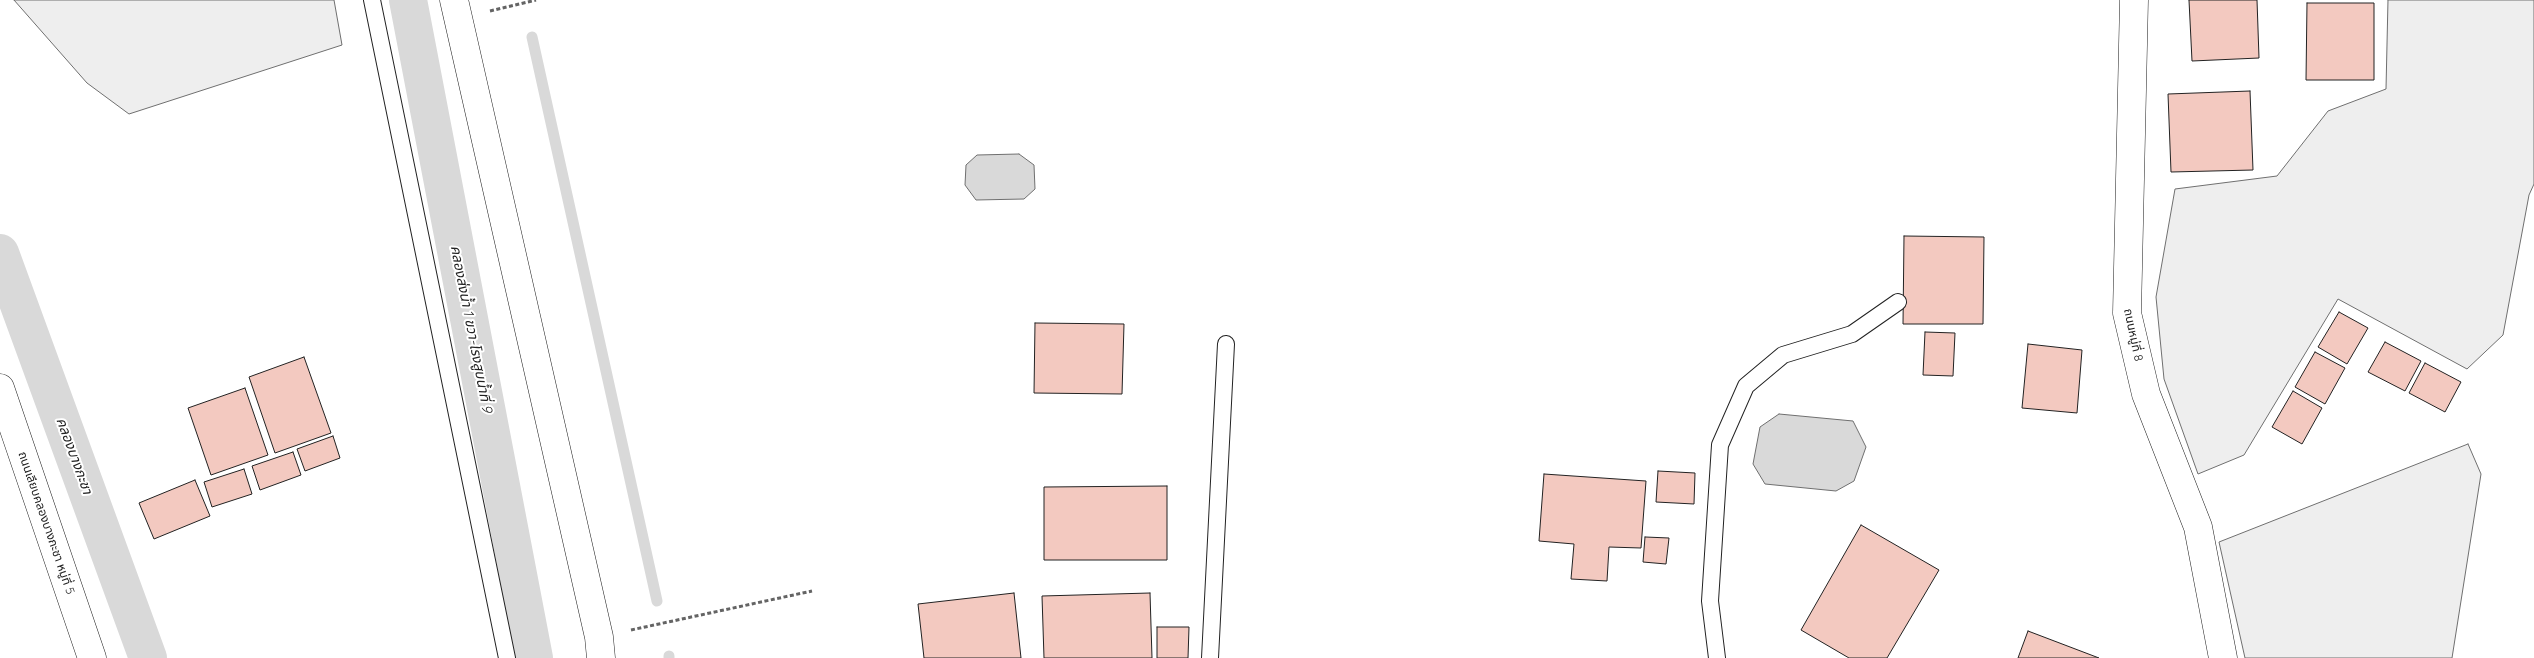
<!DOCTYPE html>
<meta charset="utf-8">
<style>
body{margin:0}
canvas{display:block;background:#fff}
</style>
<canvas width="2534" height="658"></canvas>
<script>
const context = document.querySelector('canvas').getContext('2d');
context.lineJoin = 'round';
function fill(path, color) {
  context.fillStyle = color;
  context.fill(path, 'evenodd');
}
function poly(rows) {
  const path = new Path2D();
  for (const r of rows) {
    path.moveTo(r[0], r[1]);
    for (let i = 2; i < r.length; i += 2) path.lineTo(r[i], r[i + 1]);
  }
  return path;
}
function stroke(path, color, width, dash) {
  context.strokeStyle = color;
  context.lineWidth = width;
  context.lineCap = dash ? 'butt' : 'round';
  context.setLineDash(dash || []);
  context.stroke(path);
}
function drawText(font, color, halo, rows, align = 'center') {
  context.font = font + ' Quicksand,"Noto Sans Thai",sans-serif';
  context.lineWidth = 4;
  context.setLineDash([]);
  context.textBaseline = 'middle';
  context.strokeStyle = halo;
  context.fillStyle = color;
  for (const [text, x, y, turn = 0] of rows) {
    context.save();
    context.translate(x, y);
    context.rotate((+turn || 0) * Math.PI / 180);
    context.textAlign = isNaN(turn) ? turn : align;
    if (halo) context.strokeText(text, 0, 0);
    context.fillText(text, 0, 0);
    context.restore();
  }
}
const green = poly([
 [14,0,334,0,342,45,129,114,87,83,14,0],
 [2388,0,2534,0,2534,184,2529,195,2503,335,2467,369,2338,299,2244,455,2198,474,2164,379,2156,297,2175,189,2277,176,2328,111,2386,89,2388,0],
 [2468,444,2481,474,2452,658,2245,658,2219,542,2468,444]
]);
fill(green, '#eee');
stroke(green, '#6f6f6f', 1);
const water = poly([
 [1019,154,1034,165,1035,189,1024,199,976,200,965,185,966,165,977,155,1019,154],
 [1779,414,1853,421,1866,447,1854,481,1836,491,1765,484,1753,464,1760,427,1779,414]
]);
fill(water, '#d9d9d9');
stroke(water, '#6f6f6f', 1);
stroke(poly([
 [532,37,657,601],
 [669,656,669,658]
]), '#d9d9d9', 11);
stroke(poly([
 [408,0,534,658],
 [0,253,148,658]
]), '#d9d9d9', 38);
const building = poly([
 [2189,0,2257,0,2259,58,2192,61,2189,0],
 [2307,3,2374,3,2374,80,2306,80,2307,3],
 [2250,91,2253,170,2171,172,2168,94,2250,91],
 [1904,236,1984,237,1983,324,1903,324,1904,236],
 [2339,312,2368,328,2347,364,2318,347,2339,312],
 [1035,323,1124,324,1122,394,1034,393,1035,323],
 [1925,332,1955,333,1953,376,1923,375,1925,332],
 [2385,342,2421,361,2405,391,2368,372,2385,342],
 [2028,344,2082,350,2077,413,2022,408,2028,344],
 [2315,352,2345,368,2325,404,2295,387,2315,352],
 [304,357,331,433,275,453,249,377,304,357],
 [2425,363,2461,382,2445,412,2409,393,2425,363],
 [245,388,268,455,211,475,188,408,245,388],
 [2293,391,2322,408,2302,444,2272,427,2293,391],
 [333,436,340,458,305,471,297,449,333,436],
 [293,452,301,475,260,490,252,466,293,452],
 [244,469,252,494,212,507,204,482,244,469],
 [1658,471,1695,473,1694,504,1656,502,1658,471],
 [1544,474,1646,481,1641,548,1609,547,1607,581,1571,579,1574,544,1539,541,1544,474],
 [195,480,210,516,154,539,139,503,195,480],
 [1167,486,1167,560,1044,560,1044,487,1167,486],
 [1861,525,1939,570,1887,658,1849,658,1801,630,1861,525],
 [1645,537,1669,538,1666,564,1643,562,1645,537],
 [1014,593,1021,658,924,658,918,604,1014,593],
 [1150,593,1152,658,1044,658,1042,596,1150,593],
 [1157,627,1189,627,1188,658,1157,658,1157,627],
 [2028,631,2099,658,2018,658,2028,631]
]);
fill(building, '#f3c9c0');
stroke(building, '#222', 1);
const service = poly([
 [372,0,507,658],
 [1210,658,1226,344],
 [1717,658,1710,601,1720,445,1746,386,1783,355,1852,334,1898,302]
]);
const minor = poly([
 [454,0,599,637,601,658],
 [2134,0,2127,313,2146,394,2198,527,2223,658],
 [0,388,92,658]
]);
stroke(service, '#222', 18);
stroke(minor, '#222', 29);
stroke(poly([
 [490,11,536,0],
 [631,630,812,591]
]), '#646464', 3, [4, 2.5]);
stroke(service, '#fff', 16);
stroke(minor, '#fff', 28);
drawText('12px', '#222', '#fff', [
 ["ถนนหมู่ที่ 8",2133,335,78],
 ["ถนนเลียบคลองบางกะชา หมู่ที่ 5",46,523,71]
]);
drawText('italic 14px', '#222', '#fff', [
 ["คลองส่งน้ำ 1 ขวา-โรงสูบน้ำที่ 9",471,329,79],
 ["คลองบางกะชา",74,456,70]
]);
</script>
